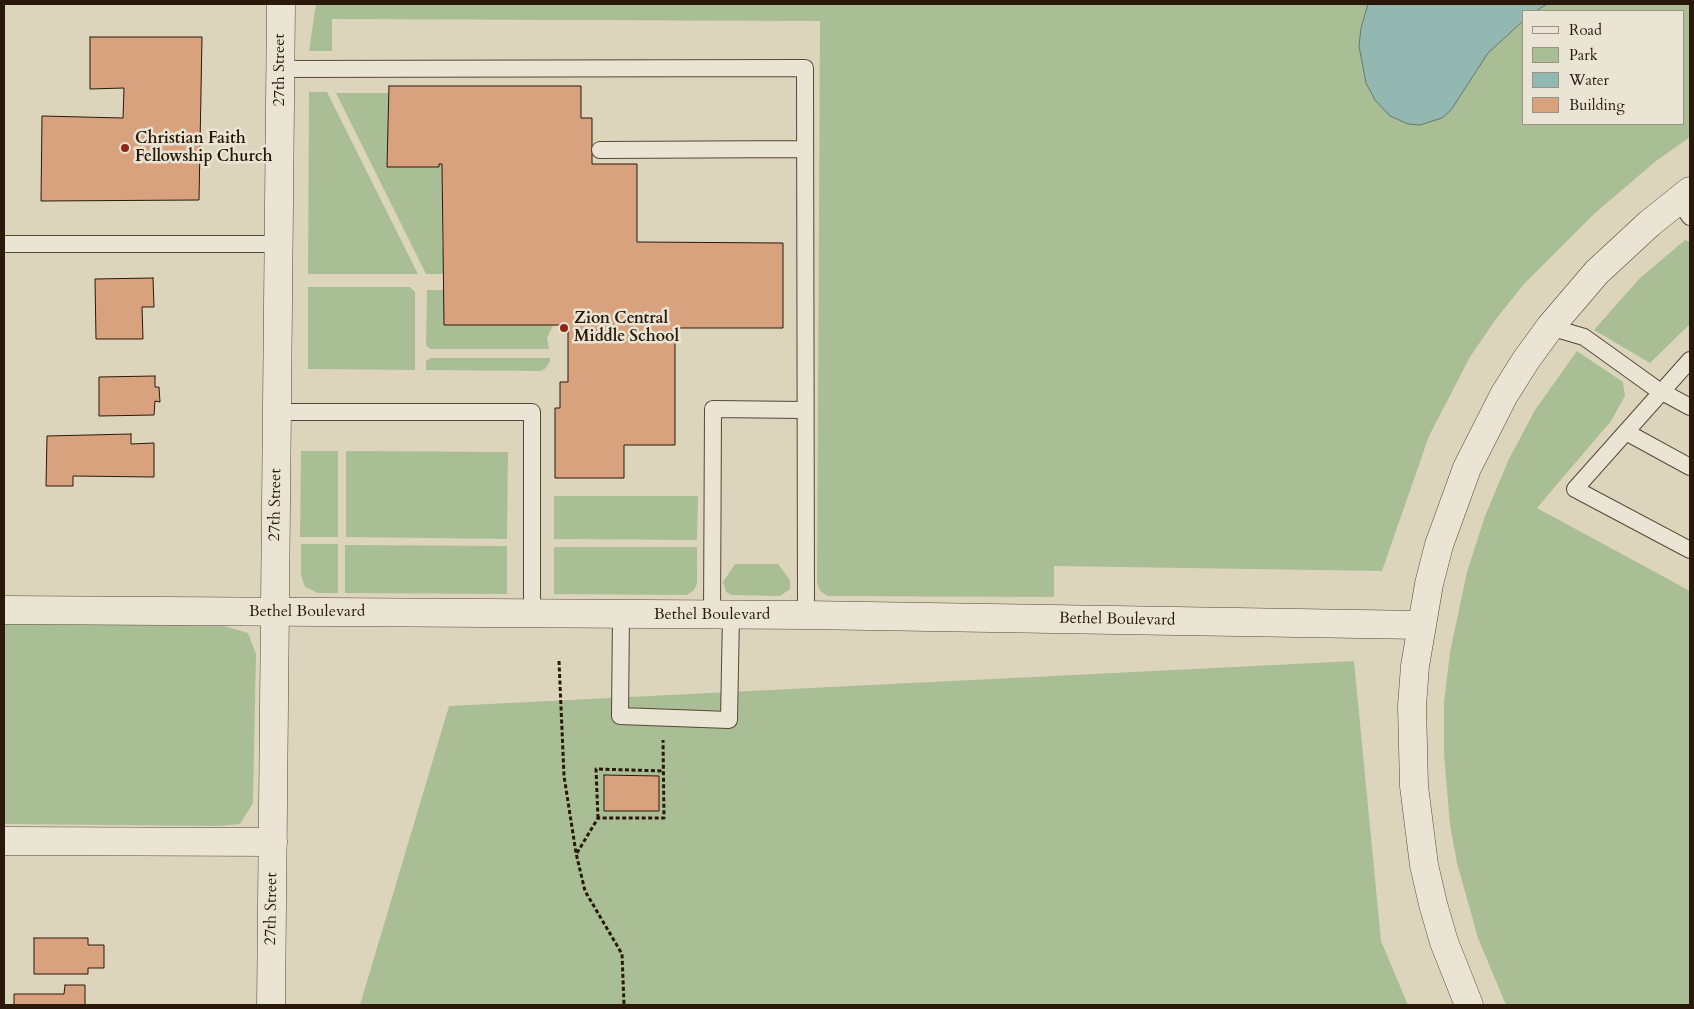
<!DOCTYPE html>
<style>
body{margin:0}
#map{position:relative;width:1694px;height:1009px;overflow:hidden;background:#ddd5bb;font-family:Cardo,serif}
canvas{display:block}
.frame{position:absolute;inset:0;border:5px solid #2a190a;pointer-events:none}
.legend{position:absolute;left:1522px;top:10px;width:162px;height:115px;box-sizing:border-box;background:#e9e4d3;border:1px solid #9d9383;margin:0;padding:6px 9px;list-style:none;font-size:15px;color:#2a190a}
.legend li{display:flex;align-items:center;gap:10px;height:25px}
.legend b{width:25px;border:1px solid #9d9383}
</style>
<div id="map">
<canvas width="1694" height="1009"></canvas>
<div class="frame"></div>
<ul class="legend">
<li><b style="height:6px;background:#e9e4d3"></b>Road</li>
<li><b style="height:14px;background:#aabe95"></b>Park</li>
<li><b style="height:14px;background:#93b8b1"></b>Water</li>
<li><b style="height:14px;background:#d8a27f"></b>Building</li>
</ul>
</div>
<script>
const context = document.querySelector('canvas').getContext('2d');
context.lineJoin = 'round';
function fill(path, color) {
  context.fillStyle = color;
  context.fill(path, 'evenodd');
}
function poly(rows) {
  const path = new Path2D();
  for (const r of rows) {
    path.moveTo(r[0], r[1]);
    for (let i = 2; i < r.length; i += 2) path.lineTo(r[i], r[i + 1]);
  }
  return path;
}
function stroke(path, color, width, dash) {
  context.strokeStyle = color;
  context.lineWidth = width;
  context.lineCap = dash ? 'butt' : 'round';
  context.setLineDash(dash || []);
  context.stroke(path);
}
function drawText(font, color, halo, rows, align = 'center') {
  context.font = font + ' Cardo,serif';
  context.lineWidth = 5;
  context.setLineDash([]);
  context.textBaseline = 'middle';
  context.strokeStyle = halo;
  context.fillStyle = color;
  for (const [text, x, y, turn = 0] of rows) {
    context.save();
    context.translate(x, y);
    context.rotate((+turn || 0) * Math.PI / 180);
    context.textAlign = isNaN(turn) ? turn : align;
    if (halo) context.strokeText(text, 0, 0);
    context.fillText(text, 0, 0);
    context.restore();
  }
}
fill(poly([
 [316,4,1690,4,1690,137,1656,161,1594,214,1524,284,1496,319,1470,357,1429,436,1382,571,1054,566,1054,597,828,596,820,591,817,582,820,21,332,19,332,51,309,51],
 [1523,11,1683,11,1683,124,1523,124],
 [309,92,327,92,418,274,308,274],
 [336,93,389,93,387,167,439,167,439,164,442,164,442,247,444,248,444,274,426,274],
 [1685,240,1690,242,1690,324,1650,363,1594,330,1640,278],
 [308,287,410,287,415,292,415,370,308,369],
 [427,290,444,290,445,325,553,325,547,338,549,349,431,349,426,346],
 [1577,351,1623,382,1625,396,1611,421,1537,508,1690,591,1690,1005,1506,1005,1478,938,1457,863,1450,825,1444,754,1444,702,1450,652,1467,572,1485,516,1508,461,1535,410],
 [431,358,550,358,550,361,546,368,541,371,426,370,426,361],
 [301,451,338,451,338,537,300,537],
 [346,451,508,452,507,539,346,537],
 [554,496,698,496,697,540,554,539],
 [301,544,338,544,338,593,318,593,305,587,301,575],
 [345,545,507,546,507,594,345,593],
 [554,547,697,547,697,584,694,590,687,595,554,594],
 [735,564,778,564,790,580,790,589,780,596,732,595,726,592,723,582],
 [4,624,224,626,248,633,256,654,253,803,240,824,219,826,4,824],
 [1354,661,1381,941,1408,1005,360,1005,449,706]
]), '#aabe95');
const water = poly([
 [1368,4,1547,4,1536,11,1523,11,1523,21,1488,53,1451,110,1442,118,1420,125,1408,124,1390,116,1375,100,1366,83,1359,46,1361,28,1368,4]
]);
fill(water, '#93b8b1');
stroke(water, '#69786e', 1);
const building = poly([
 [90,37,202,37,199,200,41,201,42,116,123,118,124,88,90,89,90,37],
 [389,86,581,86,581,118,592,118,592,164,637,164,637,242,783,243,783,328,675,328,675,445,624,445,624,478,555,478,555,408,560,408,560,382,568,382,568,325,444,325,442,164,439,164,439,167,387,167,389,86],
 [153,278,154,307,142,307,143,339,96,339,95,279,153,278],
 [155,376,155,387,159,387,160,402,155,401,154,415,99,416,99,377,155,376],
 [131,434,131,444,154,443,154,477,73,476,73,486,46,486,47,436,131,434],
 [604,775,659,776,659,811,604,811,604,775],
 [34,938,88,938,88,945,104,945,104,968,88,968,88,974,34,974,34,938],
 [65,985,85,985,85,1005,14,1005,14,994,64,994,65,985]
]);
fill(building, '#d8a27f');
stroke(building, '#2a190a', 1);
const service = poly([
 [280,69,805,68,806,615],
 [600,150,805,149],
 [1678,200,1690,217],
 [4,244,279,244],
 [1550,327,1584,337,1655,388,1690,407],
 [1690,360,1575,489,1690,550],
 [277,412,532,412,532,614],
 [1626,432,1690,467],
 [621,614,620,716,729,720,731,615],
 [712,615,713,409,805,410]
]);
const minor = poly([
 [4,610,806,615,1421,625],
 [4,841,273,842]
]);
const tertiary = poly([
 [271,1005,281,4],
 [1469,1005,1444,942,1433,904,1424,865,1414,786,1412,706,1415,666,1429,584,1439,545,1467,468,1504,395,1526,360,1550,327,1597,272,1650,223,1690,191]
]);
stroke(service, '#574836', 18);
stroke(minor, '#574836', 29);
stroke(tertiary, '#574836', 29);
stroke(poly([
 [559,661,564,776,576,853,585,891,622,954,624,1005],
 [598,818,596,769,664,771],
 [577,853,598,818,664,818,663,740]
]), '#2a190a', 3, [4, 2.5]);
stroke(service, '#e9e4d3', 16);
stroke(minor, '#e9e4d3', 28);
stroke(tertiary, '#e9e4d3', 28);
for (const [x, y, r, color] of [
 [125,148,5,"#8f2418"],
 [564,328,5,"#8f2418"]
]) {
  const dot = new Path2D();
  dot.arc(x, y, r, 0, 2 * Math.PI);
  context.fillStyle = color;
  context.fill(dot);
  stroke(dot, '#e9e4d3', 2);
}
drawText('16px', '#2a190a', '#e9e4d3', [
 ["27th Street",280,70,-90],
 ["27th Street",276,505,-89],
 ["Bethel Boulevard",307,612],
 ["Bethel Boulevard",712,615],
 ["Bethel Boulevard",1117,620,1],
 ["27th Street",272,909,-89]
]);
drawText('bold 16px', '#2a190a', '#e9e4d3', [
 ["Christian Faith",135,139],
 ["Fellowship Church",135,157],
 ["Zion Central",574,319],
 ["Middle School",574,337]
], 'left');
</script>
